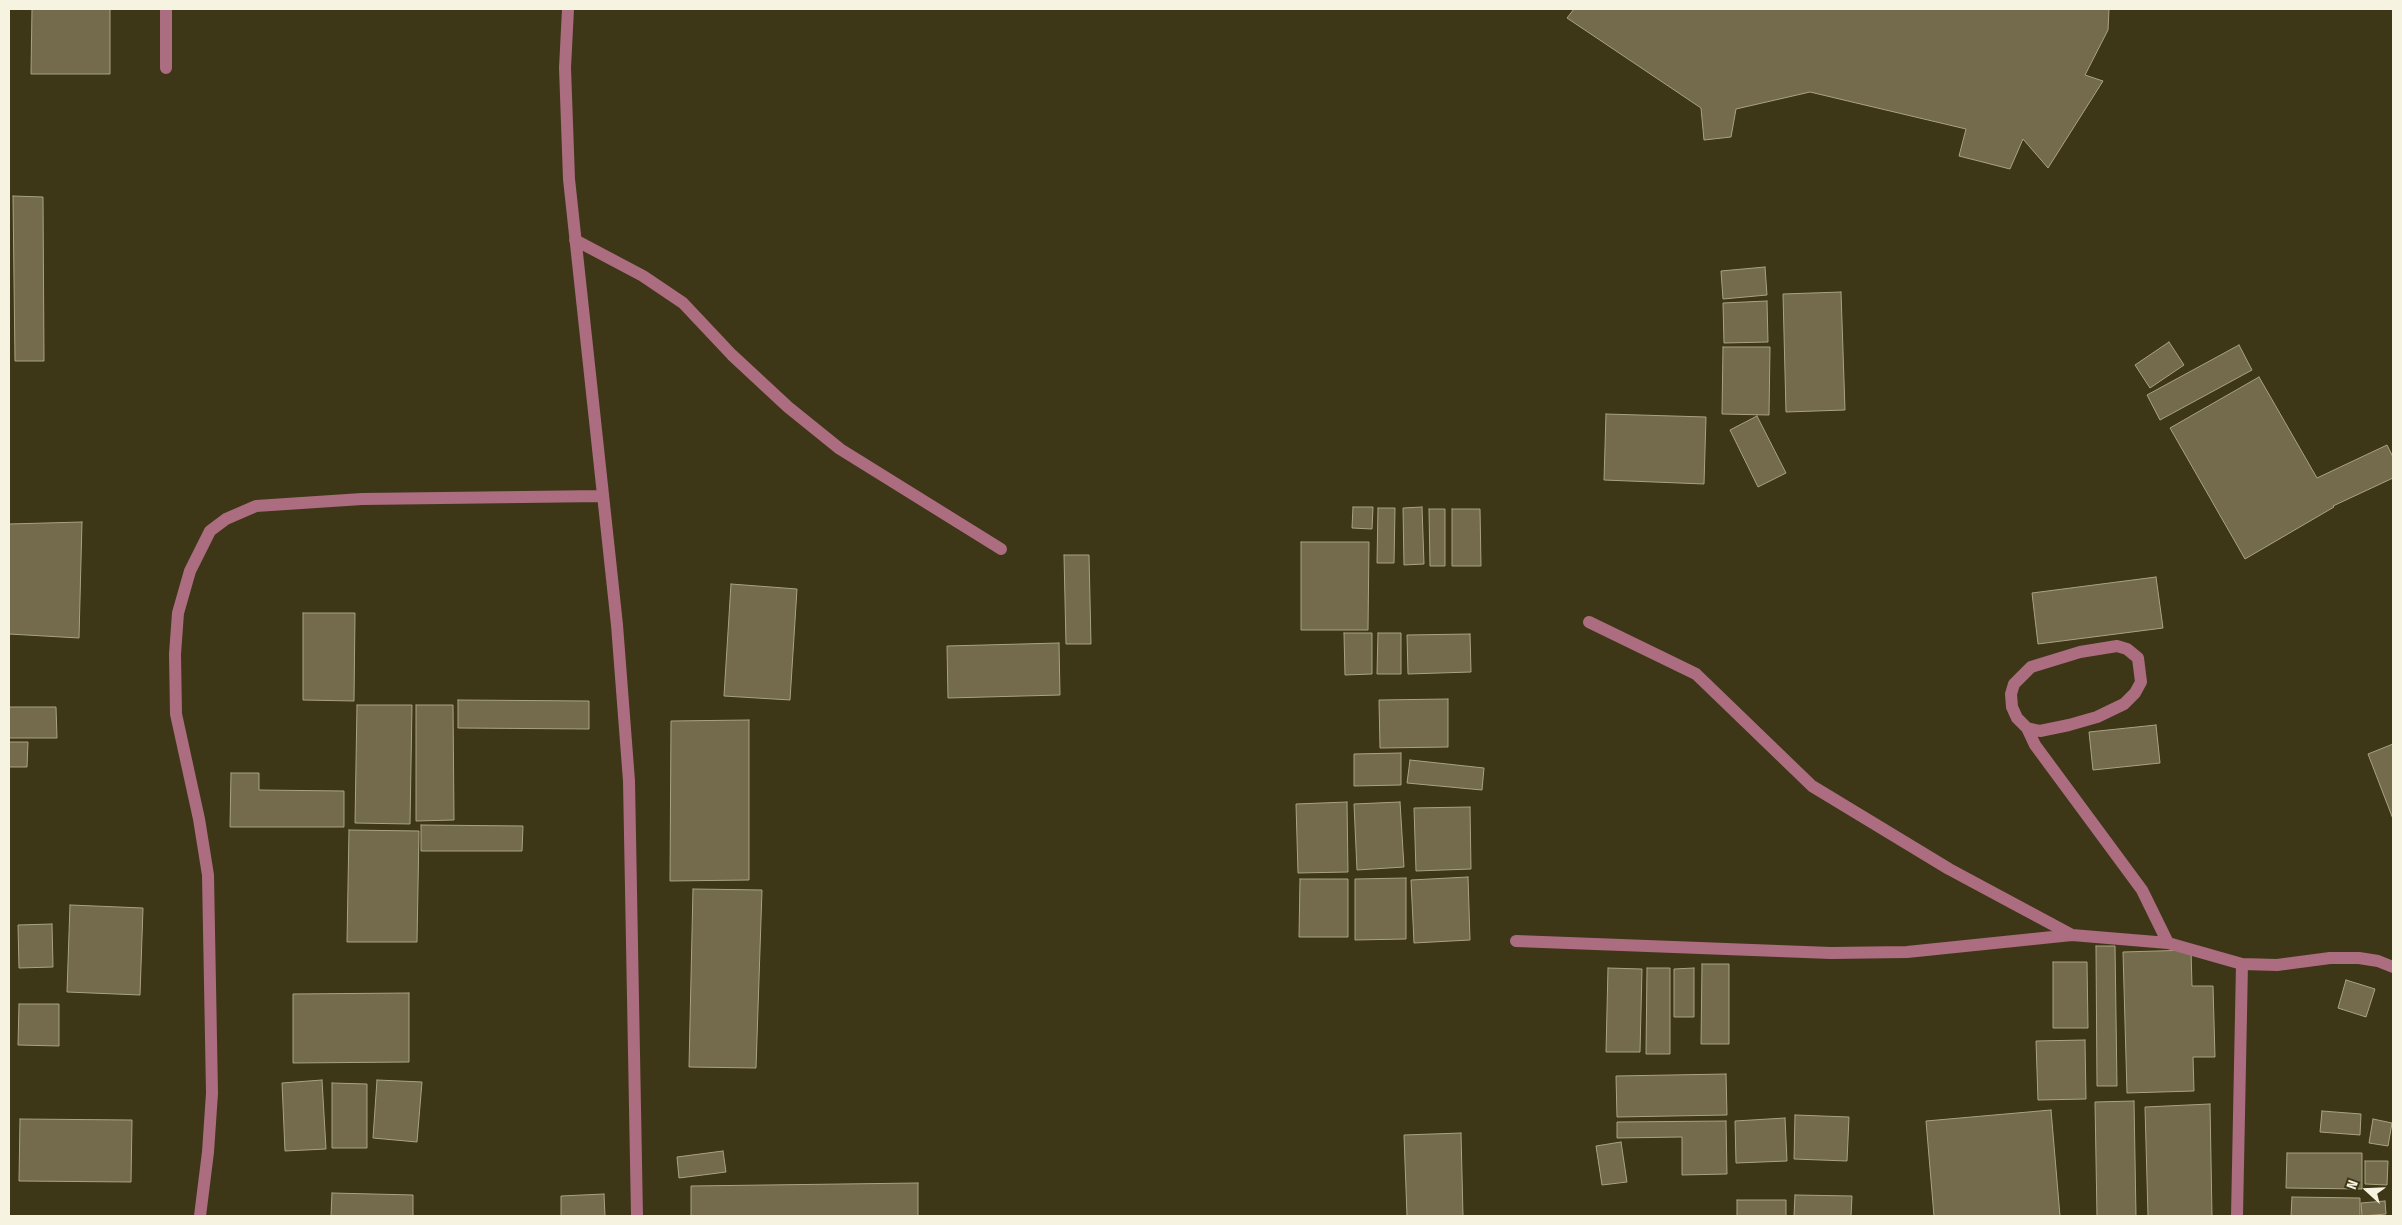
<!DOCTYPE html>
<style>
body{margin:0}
#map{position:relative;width:2402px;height:1225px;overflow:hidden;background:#3d3617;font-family:"Fira Sans Condensed",sans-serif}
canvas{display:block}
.frame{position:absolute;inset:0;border:10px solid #f7f3e1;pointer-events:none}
.north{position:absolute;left:2342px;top:1165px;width:50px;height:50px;-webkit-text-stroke:4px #3d3617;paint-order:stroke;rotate:290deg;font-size:14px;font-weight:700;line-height:20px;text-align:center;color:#f7f3e1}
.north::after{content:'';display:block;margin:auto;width:18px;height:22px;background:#f7f3e1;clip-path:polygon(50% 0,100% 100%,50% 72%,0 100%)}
</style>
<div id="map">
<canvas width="2402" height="1225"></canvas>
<div class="frame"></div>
<div class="north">N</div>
</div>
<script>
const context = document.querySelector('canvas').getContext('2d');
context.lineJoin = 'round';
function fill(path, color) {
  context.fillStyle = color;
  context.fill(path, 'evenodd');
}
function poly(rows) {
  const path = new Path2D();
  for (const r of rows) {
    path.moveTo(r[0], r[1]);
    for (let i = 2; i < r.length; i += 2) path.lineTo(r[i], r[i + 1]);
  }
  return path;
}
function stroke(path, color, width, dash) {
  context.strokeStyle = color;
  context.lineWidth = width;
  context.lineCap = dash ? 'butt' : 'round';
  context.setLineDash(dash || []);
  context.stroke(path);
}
const building = poly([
 [32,9,110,9,110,74,31,74,32,9],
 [1574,9,2109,9,2108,30,2085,75,2103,81,2048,168,2023,139,2010,169,1959,156,1966,129,1810,92,1736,109,1731,137,1704,140,1701,108,1567,18,1574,9],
 [13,196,43,197,44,361,15,361,13,196],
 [1765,267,1767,295,1723,299,1721,271,1765,267],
 [1841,292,1845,410,1786,412,1783,294,1841,292],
 [1767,301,1768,342,1724,343,1723,303,1767,301],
 [2169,342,2184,365,2150,388,2135,365,2169,342],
 [2239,345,2252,370,2160,420,2147,395,2239,345],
 [1723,347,1770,347,1769,415,1722,414,1723,347],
 [2259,377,2317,478,2387,445,2393,457,2393,478,2333,506,2334,507,2245,559,2170,428,2259,377],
 [1606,414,1706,417,1704,484,1604,480,1606,414],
 [1757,416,1786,473,1758,487,1730,430,1757,416],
 [1353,507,1373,507,1372,529,1352,528,1353,507],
 [1422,507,1424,564,1404,565,1403,508,1422,507],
 [1378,508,1395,508,1394,563,1377,563,1378,508],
 [1429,509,1445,509,1445,566,1430,566,1429,509],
 [1452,509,1480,509,1481,566,1452,566,1452,509],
 [82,522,79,638,9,634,9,524,82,522],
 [1301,542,1369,542,1368,630,1301,630,1301,542],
 [1064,555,1089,555,1091,644,1066,644,1064,555],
 [2156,577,2163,628,2038,644,2032,593,2156,577],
 [731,584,797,589,790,700,724,696,731,584],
 [303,613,355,613,354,701,303,700,303,613],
 [1344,633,1372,633,1372,674,1345,675,1344,633],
 [1378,633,1401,633,1401,674,1377,674,1378,633],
 [1470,634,1471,672,1408,674,1407,635,1470,634],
 [1059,643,1060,695,948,698,947,646,1059,643],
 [1448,699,1448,747,1380,748,1379,700,1448,699],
 [458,700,589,701,589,729,458,728,458,700],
 [357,705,412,705,410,824,355,823,357,705],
 [416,705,453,705,454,820,416,821,416,705],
 [9,707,56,707,57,738,9,738,9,707],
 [749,720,749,880,670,881,671,721,749,720],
 [2156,725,2160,763,2093,770,2089,732,2156,725],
 [9,742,28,742,27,767,9,767,9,742],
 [2393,744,2393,819,2368,754,2393,744],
 [1401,753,1401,785,1354,786,1354,754,1401,753],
 [1410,760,1484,768,1482,790,1407,783,1410,760],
 [231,773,259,773,259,790,344,791,344,827,230,827,231,773],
 [1347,802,1348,872,1298,873,1296,804,1347,802],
 [1400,802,1404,867,1357,870,1354,804,1400,802],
 [1470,807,1471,869,1416,871,1414,808,1470,807],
 [421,825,523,826,522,851,421,851,421,825],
 [349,830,419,831,417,942,347,942,349,830],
 [1468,877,1470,940,1414,943,1411,880,1468,877],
 [1406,878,1406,939,1355,940,1355,879,1406,878],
 [1300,879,1348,879,1348,937,1299,937,1300,879],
 [693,889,762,890,756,1068,689,1067,693,889],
 [70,905,143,908,140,995,67,992,70,905],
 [52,924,53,967,19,968,18,925,52,924],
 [2096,946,2115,946,2117,1086,2097,1086,2096,946],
 [2191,950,2192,986,2213,986,2215,1057,2193,1057,2194,1091,2127,1093,2123,952,2191,950],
 [2053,962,2087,962,2088,1028,2053,1028,2053,962],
 [1702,964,1729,964,1729,1044,1701,1044,1702,964],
 [1608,968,1642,969,1640,1052,1606,1052,1608,968],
 [1647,968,1670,968,1670,1054,1646,1054,1647,968],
 [1694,968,1694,1017,1674,1017,1674,969,1694,968],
 [2346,980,2375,989,2366,1017,2338,1008,2346,980],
 [409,993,409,1062,293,1063,293,994,409,993],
 [19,1004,59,1004,59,1046,18,1045,19,1004],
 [2085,1040,2086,1099,2038,1100,2036,1041,2085,1040],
 [1726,1074,1727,1115,1617,1117,1616,1076,1726,1074],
 [322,1080,326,1149,285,1151,282,1083,322,1080],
 [377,1080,422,1082,417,1142,373,1138,377,1080],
 [332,1083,367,1084,367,1148,332,1148,332,1083],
 [2134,1101,2136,1216,2097,1216,2095,1102,2134,1101],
 [2210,1104,2212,1216,2148,1216,2145,1107,2210,1104],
 [2051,1110,2060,1216,1934,1216,1926,1121,2051,1110],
 [2322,1111,2361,1114,2360,1135,2320,1132,2322,1111],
 [1795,1115,1849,1117,1847,1161,1794,1159,1795,1115],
 [1785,1118,1787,1161,1736,1163,1735,1121,1785,1118],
 [20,1119,132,1120,131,1182,19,1181,20,1119],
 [2373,1119,2392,1123,2388,1146,2369,1143,2373,1119],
 [1726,1121,1727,1174,1682,1175,1682,1137,1617,1138,1617,1122,1726,1121],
 [1461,1133,1463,1216,1407,1216,1404,1135,1461,1133],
 [1621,1142,1627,1182,1602,1185,1596,1146,1621,1142],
 [723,1151,726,1172,679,1178,677,1157,723,1151],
 [2287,1153,2362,1153,2362,1189,2286,1188,2287,1153],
 [2365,1161,2388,1161,2387,1185,2365,1184,2365,1161],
 [918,1183,918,1216,691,1216,691,1186,918,1183],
 [332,1193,413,1195,413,1216,331,1216,332,1193],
 [604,1194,605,1216,561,1216,561,1196,604,1194],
 [1795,1195,1852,1196,1851,1216,1794,1216,1795,1195],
 [2292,1197,2360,1198,2360,1216,2291,1216,2292,1197],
 [1737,1200,1786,1200,1786,1216,1737,1216,1737,1200],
 [2385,1201,2386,1214,2362,1216,2361,1203,2385,1201]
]);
fill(building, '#736b4b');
stroke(building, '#aaa280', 1);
stroke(poly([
 [166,9,166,68],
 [568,9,565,68,569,179,617,625,629,781,637,1216],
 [575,240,643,276,683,303,732,355,788,407,840,449,1001,549],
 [1589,622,1696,674,1812,786,1949,869,2072,935],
 [2027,728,2040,731,2069,725,2097,717,2124,704,2135,693,2141,682,2138,658,2127,649,2117,646,2080,652,2031,667,2014,684,2011,694,2012,707,2017,718,2027,728,2035,745,2142,890,2168,943],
 [1516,941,1831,953,1907,952,2072,935,2168,943,2242,964,2277,965,2330,958,2359,958,2378,961,2393,967],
 [200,1216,208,1152,212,1093,208,875,199,819,176,714,175,654,178,613,190,571,210,531,226,519,256,506,362,499,602,496],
 [2237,1216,2242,964]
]), '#ab6d7f', 12);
</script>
